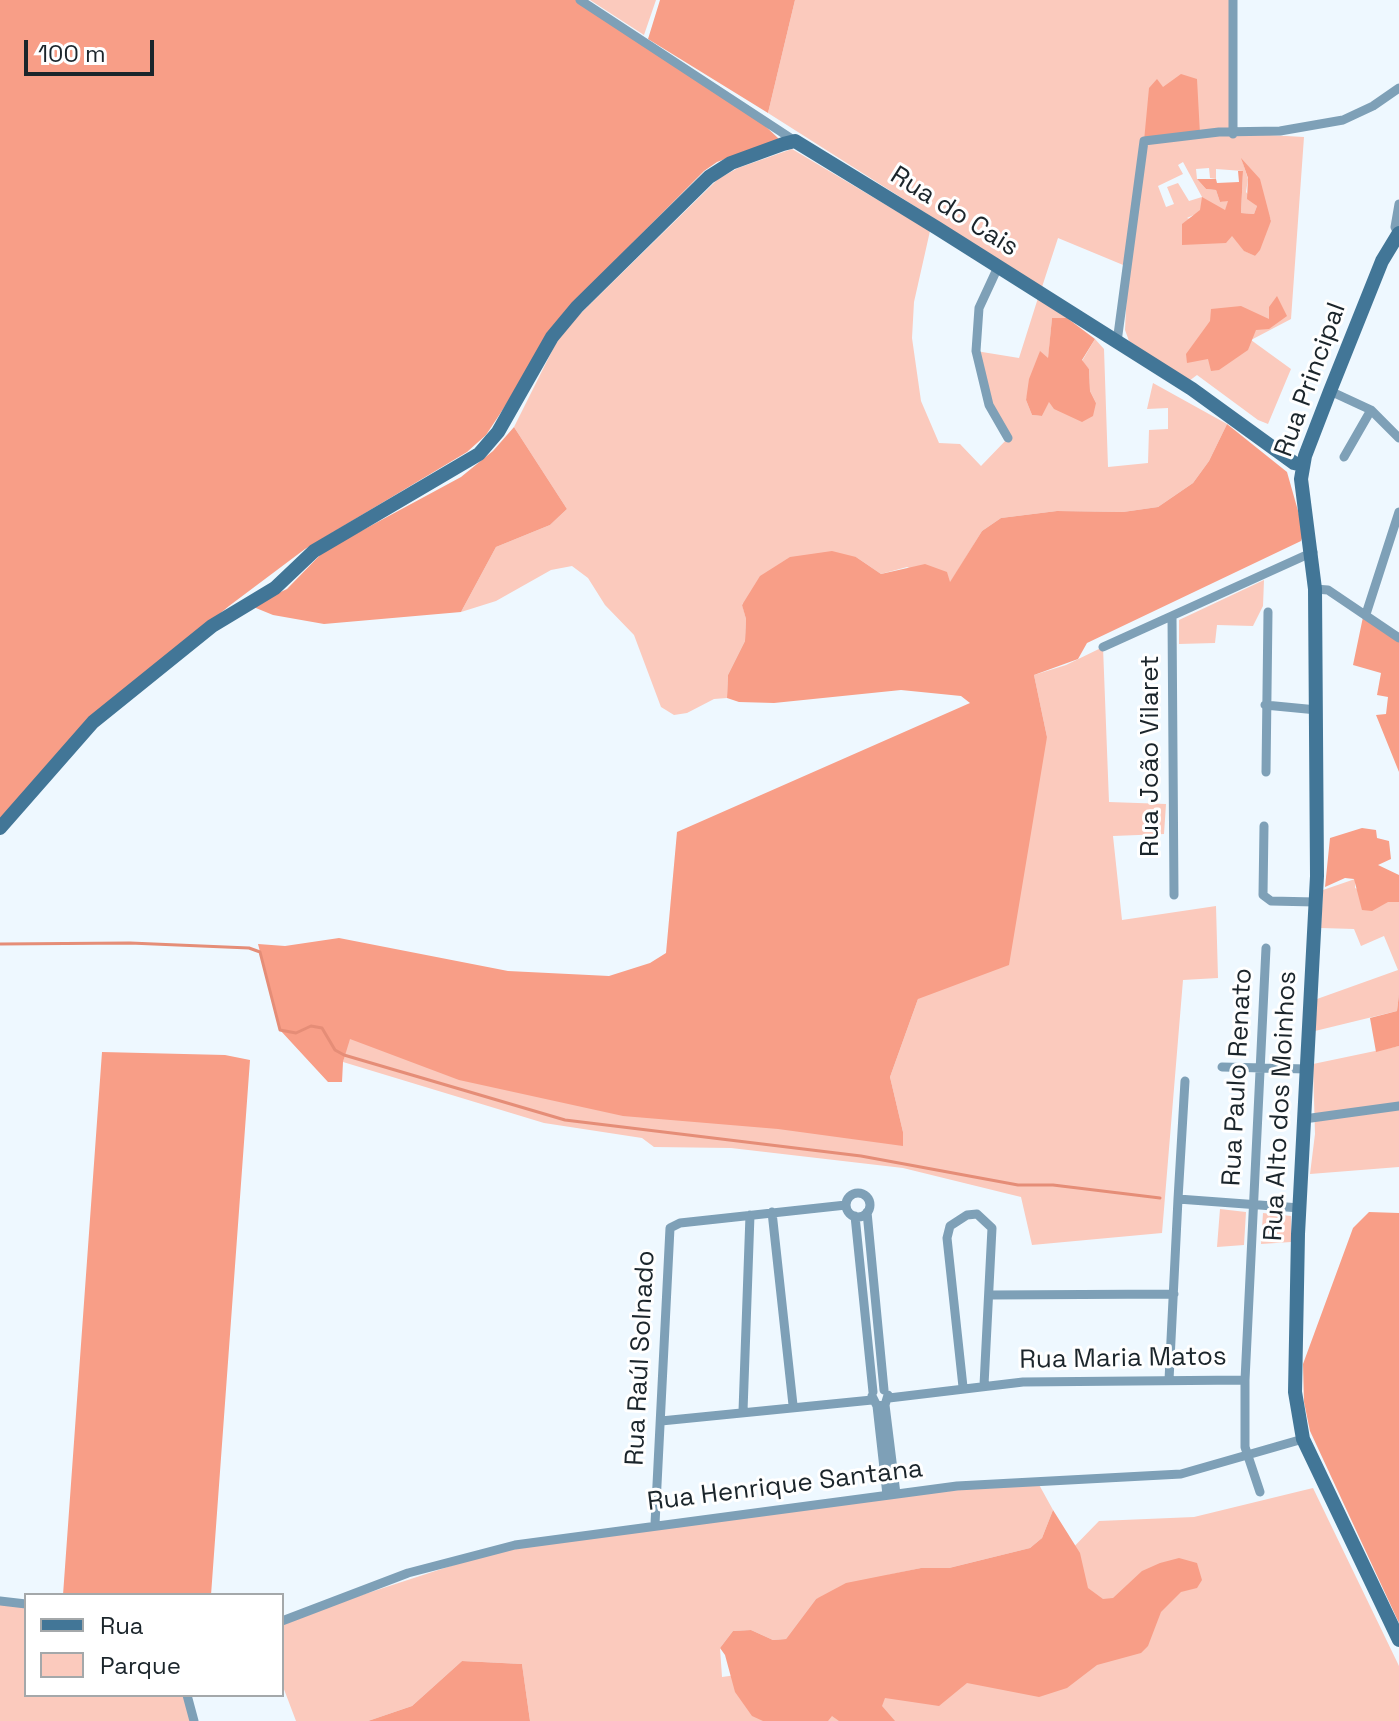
<!DOCTYPE html>
<meta charset="utf-8">
<style>
body{margin:0}
#map{position:relative;width:1399px;height:1721px;overflow:hidden;background:#eef8ff;font-family:"Space Grotesk",sans-serif}
canvas{display:block}
.legend{position:absolute;left:24px;top:1593px;width:260px;height:104px;box-sizing:border-box;background:#fff;border:2px solid #a4a8aa;margin:0;padding:10px 14px;list-style:none;font-size:24px;color:#1b252b}
.legend li{display:flex;align-items:center;gap:16px;height:40px}
.legend b{width:40px;border:2px solid #a4a8aa}
.scale{position:absolute;left:24px;top:40px;width:130px;height:36px;box-sizing:border-box;border:4px solid #1b252b;border-top:0;padding-left:10px;font-size:24px;line-height:28px;white-space:nowrap;color:#1b252b;-webkit-text-stroke:6px #fff;paint-order:stroke}
</style>
<div id="map">
<canvas width="1399" height="1721"></canvas>
<ul class="legend">
<li><b style="height:10px;background:#427697"></b>Rua</li>
<li><b style="height:22px;background:#fbcabd"></b>Parque</li>
</ul>
<div class="scale">100 m</div>
</div>
<script>
const context = document.querySelector('canvas').getContext('2d');
context.lineJoin = 'round';
function fill(path, color) {
  context.fillStyle = color;
  context.fill(path, 'evenodd');
}
function poly(rows) {
  const path = new Path2D();
  for (const r of rows) {
    if (r.length === 3) {
      path.moveTo(r[0] + r[2], r[1]);
      path.arc(r[0], r[1], r[2], 0, 2 * Math.PI);
      continue;
    }
    path.moveTo(r[0], r[1]);
    for (let i = 2; i < r.length; i += 2) path.lineTo(r[i], r[i + 1]);
  }
  return path;
}
function stroke(path, color, width, dash) {
  context.strokeStyle = color;
  context.lineWidth = width;
  context.lineCap = dash ? 'butt' : 'round';
  context.setLineDash(dash || []);
  context.stroke(path);
}
function drawText(font, color, halo, rows, align = 'center') {
  context.font = font + ' "Space Grotesk",sans-serif';
  context.lineWidth = 6;
  context.setLineDash([]);
  context.textBaseline = 'middle';
  context.strokeStyle = halo;
  context.fillStyle = color;
  for (const [text, x, y, turn = 0] of rows) {
    context.save();
    context.translate(x, y);
    context.rotate((+turn || 0) * Math.PI / 180);
    context.textAlign = isNaN(turn) ? turn : align;
    if (halo) context.strokeText(text, 0, 0);
    context.fillText(text, 0, 0);
    context.restore();
  }
}
fill(poly([
 [590,0,656,0,644,35],
 [795,0,1233,0,1233,133,1304,137,1291,319,1251,340,1291,369,1268,424,1258,420,1197,375,1189,381,1129,341,1125,330,1128,267,1058,238,1042,287,768,113],
 [1242,160,1271,220,1255,256,1245,251,1232,235,1187,218,1214,206,1225,211,1229,200,1220,202,1216,190,1206,189,1197,179,1196,169,1209,168,1210,178,1216,179,1216,169,1243,171,1241,213,1254,214,1257,206,1246,192,1248,179],
 [1183,162,1202,197,1189,201,1178,183,1167,187,1174,204,1166,207,1158,186,1183,174,1178,165],
 [792,149,930,231,914,302,912,338,921,401,939,443,960,444,981,466,1008,438,996,418,976,351,1019,358,1038,298,1067,318,1052,318,1048,360,1040,352,1026,400,1032,415,1042,416,1049,401,1096,403,1090,391,1089,369,1082,361,1095,339,1104,349,1108,467,1148,463,1149,430,1168,429,1168,408,1147,409,1153,383,1227,424,1209,461,1193,483,1158,507,1123,512,1057,511,1001,518,982,531,950,583,907,567,881,574,856,557,742,604,746,619,745,641,728,675,727,698,714,699,687,713,674,715,661,707,634,635,605,605,588,578,572,566,551,570,496,601,461,612,496,547,550,525,567,509,514,427,556,343,574,320,718,179,738,168],
 [1264,580,1263,606,1253,626,1217,625,1215,643,1179,644,1179,620],
 [1103,647,1109,802,1166,804,1164,834,1113,836,1122,920,1216,906,1218,978,1183,980,1162,1233,1032,1245,1021,1197,903,1168,731,1148,654,1147,642,1138,544,1123,343,1062,349,1037,903,1132,890,1077,918,999,1047,737,1034,675,1066,665],
 [1355,879,1355,888,1388,902,1399,902,1399,994,1397,1011,1315,1031,1317,999,1398,970,1384,936,1361,946,1354,929,1321,928,1323,890],
 [1399,1046,1399,1167,1310,1174,1315,1134,1313,1064],
 [1220,1209,1246,1212,1244,1245,1217,1247],
 [1263,1213,1291,1216,1291,1242,1261,1244],
 [1037,1481,1053,1510,1042,1538,1030,1548,949,1568,921,1568,888,1575,816,1599,786,1639,773,1640,751,1630,733,1631,720,1648,722,1677,822,1663,1024,1598,1099,1521,1194,1517,1313,1488,1399,1666,1399,1721,530,1721,522,1664,462,1661,412,1706,368,1721,296,1721,282,1684,282,1621,515,1545,659,1524],
 [0,1601,26,1604,26,1695,187,1695,194,1721,0,1721]
]), '#fbcabd');
fill(poly([
 [0,0,577,0,761,122,779,139,717,162,704,171,573,303,486,435,467,452,305,549,229,606,75,734,0,819],
 [660,0,795,0,768,113,648,39],
 [1181,74,1197,79,1200,134,1144,141,1149,88,1157,79,1163,87],
 [1241,158,1260,179,1271,221,1260,250,1255,256,1244,251,1232,236,1226,243,1182,245,1182,224,1200,210,1202,197,1225,210,1228,201,1220,202,1216,190,1206,189,1197,179,1216,179,1217,183,1239,182,1238,171,1243,171,1241,213,1254,214,1257,206,1247,199,1248,178],
 [1277,296,1287,316,1269,329,1256,330,1248,350,1219,370,1211,371,1208,359,1187,363,1186,354,1210,321,1211,309,1241,306,1269,319,1269,307],
 [1052,318,1067,318,1095,339,1082,360,1089,369,1090,391,1096,403,1093,416,1082,422,1054,409,1049,402,1042,416,1032,415,1026,400,1029,379,1040,351,1048,358],
 [1227,424,1287,472,1304,532,1301,541,1087,643,1078,659,1034,675,1047,737,1009,965,918,999,890,1077,903,1132,903,1146,778,1129,623,1116,459,1080,350,1039,343,1062,342,1082,328,1082,280,1030,258,944,285,946,339,938,508,971,609,976,650,963,666,953,677,832,970,703,961,696,901,690,774,703,739,702,727,698,728,675,745,641,746,619,742,605,760,576,790,557,832,551,856,557,881,574,925,564,947,572,950,582,982,531,1001,518,1057,511,1123,512,1158,507,1193,483,1209,461],
 [514,427,567,509,550,525,496,547,461,612,324,624,273,615,251,606,287,589,324,551,461,477,493,451],
 [1363,617,1399,641,1399,772,1376,715,1386,714,1388,697,1377,695,1381,673,1353,665],
 [1362,828,1376,830,1377,838,1389,841,1391,859,1378,865,1399,875,1399,902,1388,902,1372,911,1362,910,1354,879,1345,878,1325,887,1330,838],
 [1399,994,1399,1046,1376,1052,1370,1018,1397,1011],
 [102,1052,225,1055,250,1060,211,1595,63,1595],
 [1369,1212,1399,1213,1399,1623,1310,1431,1304,1402,1303,1364,1353,1228],
 [1053,1510,1080,1553,1088,1588,1103,1599,1113,1598,1142,1571,1160,1563,1179,1558,1197,1563,1202,1580,1197,1588,1181,1592,1161,1612,1148,1646,1141,1653,1097,1665,1067,1688,1039,1697,967,1683,939,1706,885,1698,882,1706,895,1721,839,1721,832,1716,828,1721,763,1721,752,1716,735,1692,725,1655,720,1648,733,1631,751,1630,773,1640,786,1639,816,1599,846,1583,921,1568,949,1568,1030,1548,1042,1538],
 [462,1661,522,1664,530,1721,368,1721,412,1706]
]), '#f89e87');
stroke(poly([
 [0,944,130,943,249,948,260,952,280,1030,296,1033,311,1026,322,1028,335,1050,344,1055,565,1120,861,1156,1018,1185,1053,1185,1160,1198]
]), '#e58d77', 3);
stroke(poly([
 [580,0,795,141],
 [1233,0,1233,134],
 [1398,234,1395,227,1399,204],
 [998,267,979,308,976,351,989,405,1008,438],
 [1117,342,1144,141,1219,132,1280,131,1343,120,1373,106,1399,88],
 [1330,391,1371,410,1399,438],
 [1344,457,1371,410],
 [1315,589,1328,590,1399,638],
 [1366,614,1399,512],
 [1172,616,1174,895],
 [1103,647,1313,552],
 [1265,705,1317,710],
 [1266,772,1268,612],
 [1264,826,1263,895,1271,901,1315,902],
 [1222,1067,1307,1069],
 [1185,1081,1178,1199,1300,1208],
 [1304,1119,1399,1106],
 [858,1205,12],
 [772,1212,793,1405],
 [867,1212,884,1390],
 [855,1216,873,1392],
 [990,1295,1174,1294],
 [1169,1380,1178,1199],
 [1245,1380,1266,948],
 [963,1387,947,1238,950,1226,967,1215,977,1214,992,1228,984,1385],
 [872,1396,877,1406,887,1495],
 [889,1398,1023,1382,1245,1380,1245,1447,1260,1492],
 [885,1405,896,1494],
 [877,1406,885,1405,888,1395],
 [743,1411,750,1215],
 [661,1421,872,1400],
 [655,1524,670,1228,680,1223,846,1205],
 [0,1601,26,1604],
 [282,1621,408,1573,515,1545,957,1486,1181,1474,1303,1439],
 [187,1695,194,1721]
]), '#7ea0b7', 9);
stroke(poly([
 [1399,233,1382,261,1330,391,1305,456,1301,479,1315,589,1317,876,1298,1234,1295,1392,1303,1439,1399,1640],
 [0,828,93,722,212,626,275,588,314,551,479,454,498,432,552,337,577,307,709,177,731,163,783,144,795,141,937,228,1192,389,1294,463,1302,465]
]), '#427697', 14);
drawText('26px', '#1b252b', '#fff', [
 ["Rua do Cais",954,212,32],
 ["Rua Principal",1311,380,-70],
 ["Rua João Vilaret",1151,756,-90],
 ["Rua Paulo Renato",1238,1077,-87],
 ["Rua Alto dos Moinhos",1281,1106,-87],
 ["Rua Raúl Solnado",641,1358,-87],
 ["Rua Maria Matos",1123,1359,-1],
 ["Rua Henrique Santana",785,1486,-7]
]);
</script>
